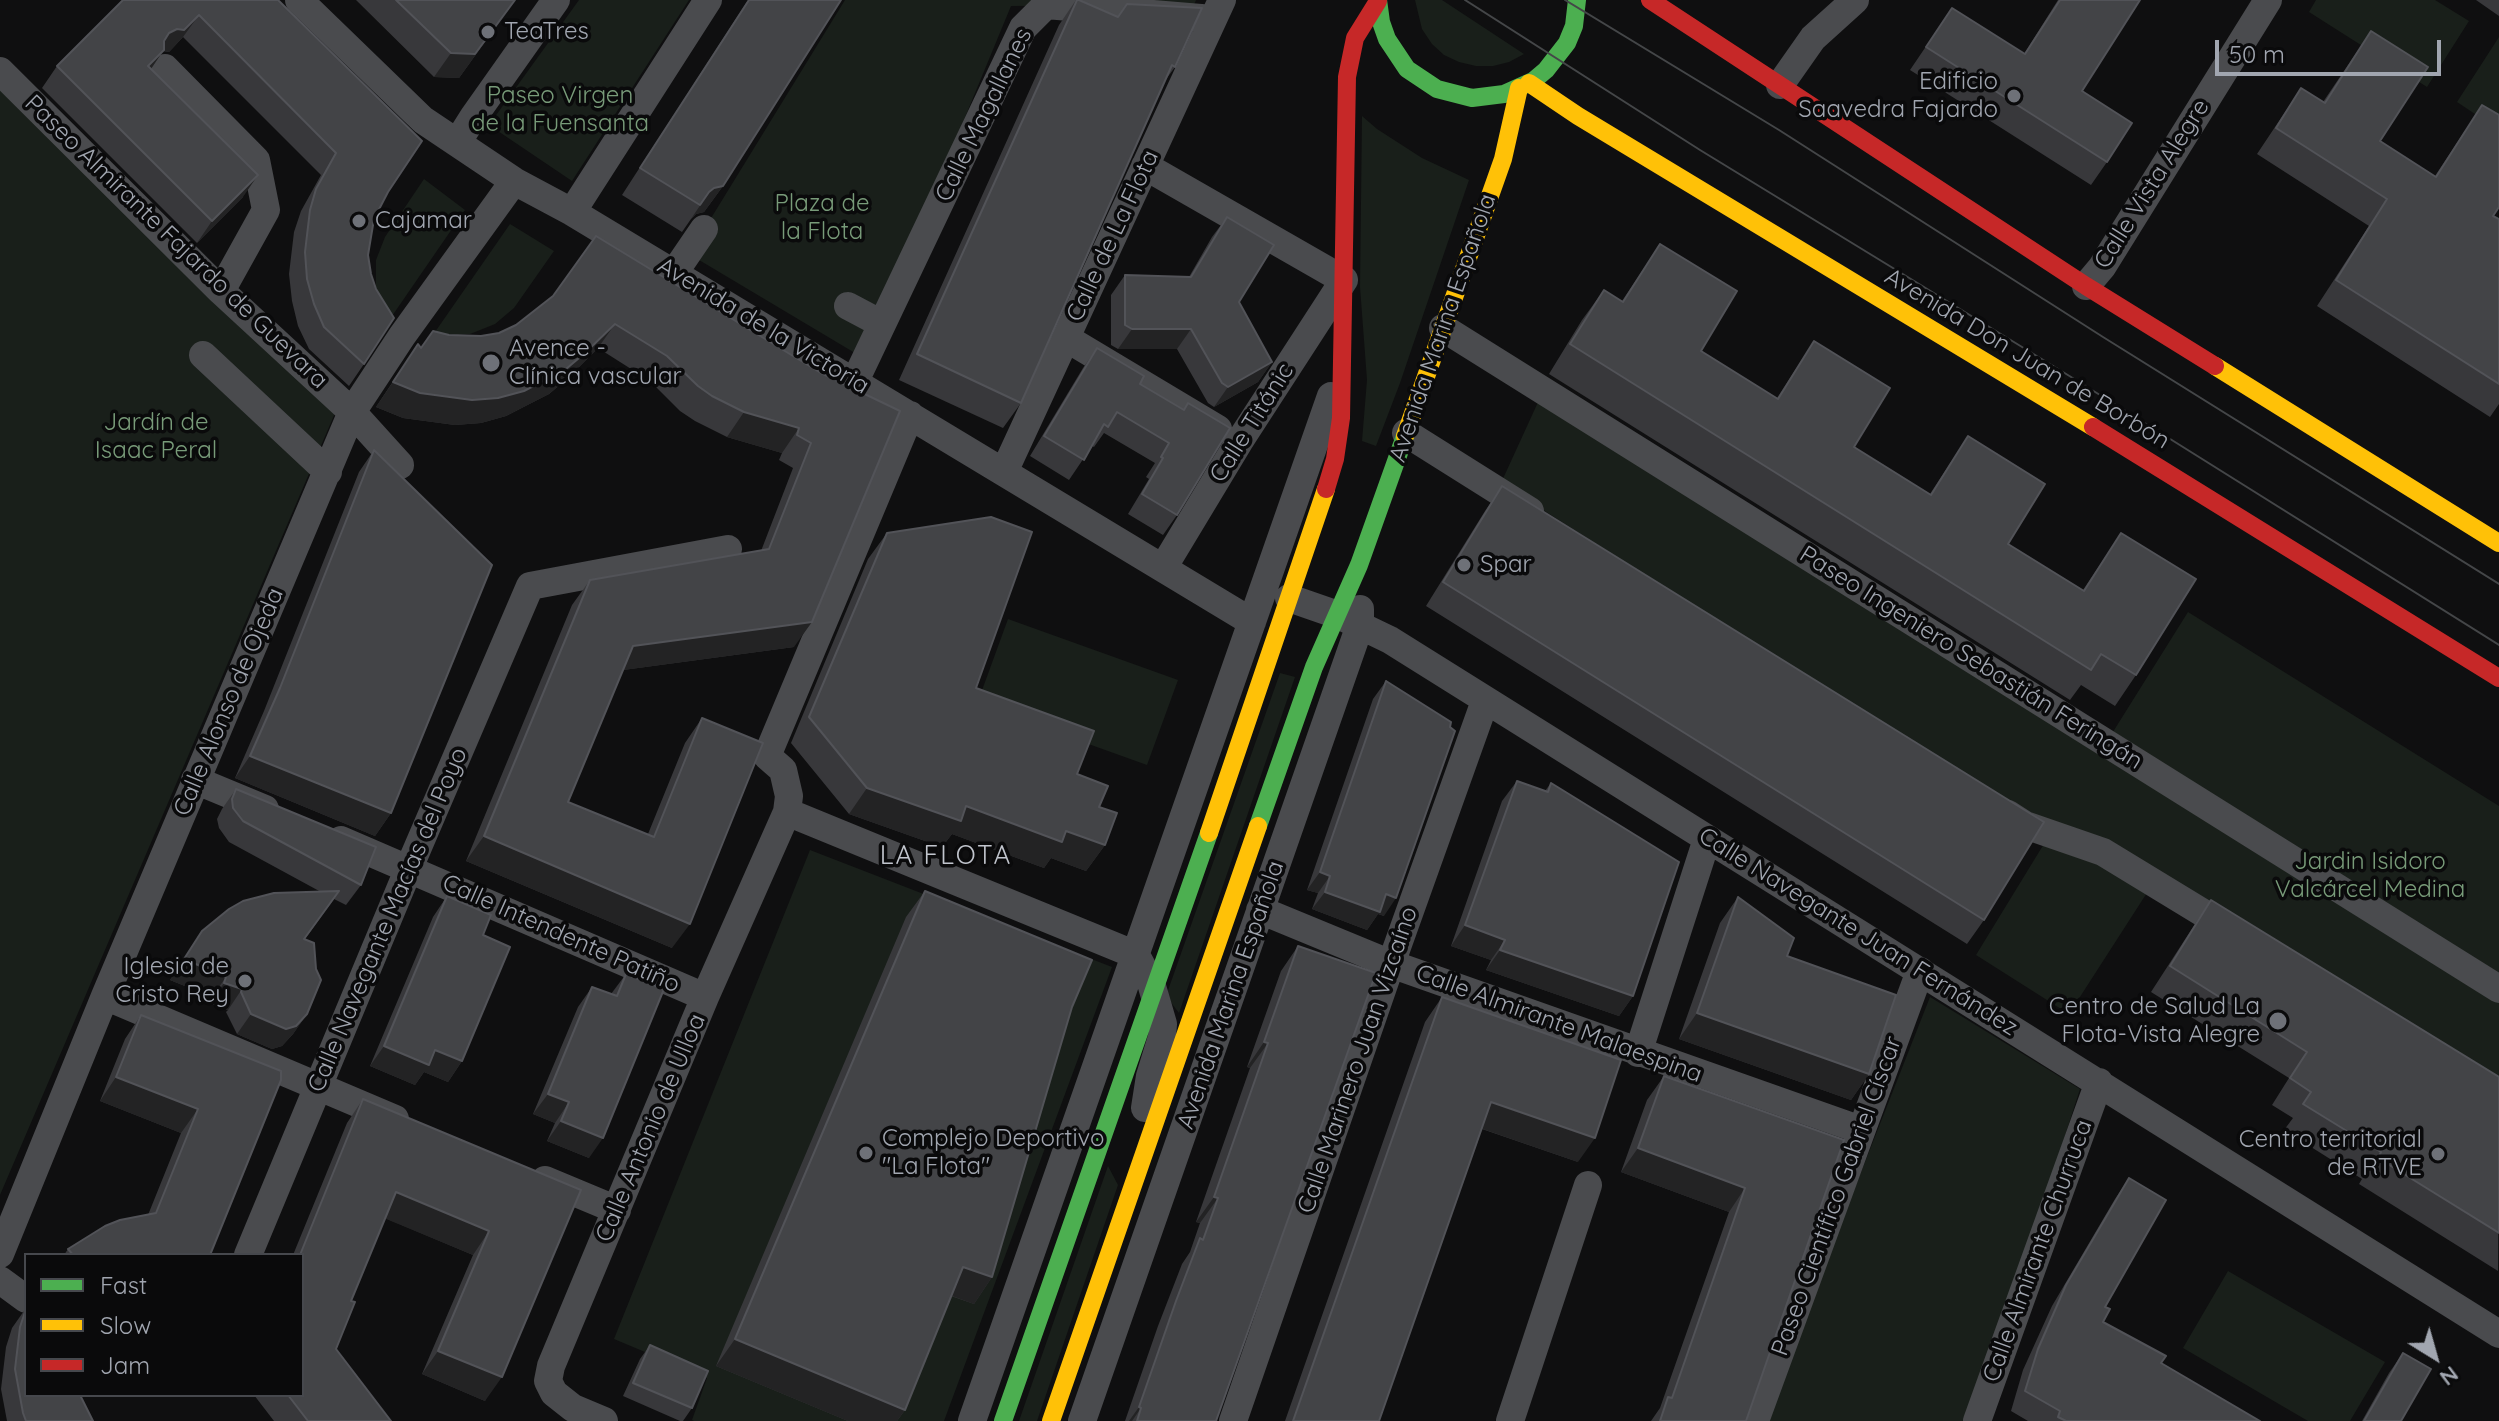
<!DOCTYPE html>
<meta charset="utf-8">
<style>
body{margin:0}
#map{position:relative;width:2499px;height:1421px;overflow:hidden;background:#0f0f10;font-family:Quicksand,sans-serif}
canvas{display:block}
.legend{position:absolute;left:24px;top:1253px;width:280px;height:144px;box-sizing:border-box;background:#0a0a0b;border:2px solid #46484d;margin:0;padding:10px 14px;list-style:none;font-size:24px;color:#a1a6b0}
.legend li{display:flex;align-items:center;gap:16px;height:40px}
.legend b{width:40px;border:2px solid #46484d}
.north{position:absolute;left:2395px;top:1317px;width:80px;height:80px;-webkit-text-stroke:6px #0a0a0b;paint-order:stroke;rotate:143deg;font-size:22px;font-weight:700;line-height:32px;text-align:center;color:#a1a6b0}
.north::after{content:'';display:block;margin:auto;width:28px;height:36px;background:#a1a6b0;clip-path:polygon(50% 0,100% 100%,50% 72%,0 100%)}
.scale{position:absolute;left:2215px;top:40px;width:226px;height:36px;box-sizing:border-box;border:4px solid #a1a6b0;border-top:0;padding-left:10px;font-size:24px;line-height:28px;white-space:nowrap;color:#a1a6b0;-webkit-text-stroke:6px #0a0a0b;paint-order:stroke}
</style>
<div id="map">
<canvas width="2499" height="1421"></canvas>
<ul class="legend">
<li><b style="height:10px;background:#4caf50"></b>Fast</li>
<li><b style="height:10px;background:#ffc107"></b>Slow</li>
<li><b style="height:10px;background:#c62828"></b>Jam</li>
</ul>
<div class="north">N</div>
<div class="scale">50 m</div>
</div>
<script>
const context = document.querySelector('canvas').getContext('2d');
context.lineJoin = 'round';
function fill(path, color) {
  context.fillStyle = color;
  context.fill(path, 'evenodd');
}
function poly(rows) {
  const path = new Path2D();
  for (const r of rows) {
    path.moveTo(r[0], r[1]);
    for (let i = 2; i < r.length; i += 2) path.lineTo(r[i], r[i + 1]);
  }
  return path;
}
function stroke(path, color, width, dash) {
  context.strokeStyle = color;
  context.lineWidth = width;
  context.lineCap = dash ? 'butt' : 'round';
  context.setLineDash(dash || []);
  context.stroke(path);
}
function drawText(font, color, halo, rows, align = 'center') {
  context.font = font + ' Quicksand,sans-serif';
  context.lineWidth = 7;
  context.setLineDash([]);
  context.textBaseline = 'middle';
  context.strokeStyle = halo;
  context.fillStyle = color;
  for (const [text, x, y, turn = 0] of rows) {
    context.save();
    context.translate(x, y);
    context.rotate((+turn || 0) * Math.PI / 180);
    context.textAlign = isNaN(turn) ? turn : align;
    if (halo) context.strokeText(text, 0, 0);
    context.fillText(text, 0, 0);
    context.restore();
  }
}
fill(poly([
 [579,0,689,0,572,181,489,125],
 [845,0,1196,0,1194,5,1011,6,865,359,689,254],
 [1415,0,1442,0,1524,54,1509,62,1493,66,1476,66,1459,62,1444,55,1432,44,1422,29],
 [2316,0,2435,0,2469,21,2427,87,2309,12],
 [2499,37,2499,130,2457,102],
 [0,62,341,399,0,1195],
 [1362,116,1377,129,1422,158,1469,180,1400,383,1376,446,1362,441,1367,380,1360,287],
 [424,179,465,210,390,319,380,301,376,287,376,260,385,237],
 [510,224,554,251,514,308,495,324,470,334,446,335,435,332],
 [1539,400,2101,751,2188,612,2499,806,2499,1110,2152,885,2069,1014,1976,955,2050,834,1501,483],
 [1008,619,1178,680,1147,765,977,704],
 [1280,673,1295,677,1179,1013,1166,996],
 [810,850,1112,967,944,1421,694,1421,692,1420,707,1378,614,1339],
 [1930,997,2080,1089,1973,1421,1763,1421],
 [1108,1166,1118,1185,1037,1421,1019,1421],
 [2228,1271,2385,1362,2350,1421,2308,1421,2183,1348]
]), '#191f1a');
stroke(poly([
 [299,0,423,120,514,181,572,212,1252,622],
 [165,68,256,160,266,210,221,291],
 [0,71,221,291,352,412,400,465],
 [1780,85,1813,38,1855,0],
 [457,143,474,116,556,0],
 [1145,166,1344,280,1239,442,1163,568],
 [572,212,708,0],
 [674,273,704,229],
 [2086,286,2102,267,2268,0],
 [848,306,882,324],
 [1443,328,2499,989],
 [1066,338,1218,429],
 [203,355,328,472],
 [855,381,1023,28,1046,5,1213,19],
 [1406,433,1530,511],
 [1004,472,1222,0],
 [1289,598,1338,615,1390,640,2499,1334],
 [195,780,265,809],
 [787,812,789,796,783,770,767,756,910,415],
 [2008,814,2025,825,2103,852,2236,933],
 [341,840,705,997],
 [1260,910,1391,964,1861,1130],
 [105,996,395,1119],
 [1638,1053,1707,839],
 [545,1180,617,1210],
 [0,1254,105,996,352,412,402,336,514,181],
 [248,1255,409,868,530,586,728,549],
 [0,1280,26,1299],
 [604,1421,573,1408,554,1393,548,1381,551,1366,705,997,787,812,1136,955,1151,983,1163,1024,1162,1037,1150,1076,1145,1108],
 [972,1421,1331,396],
 [1082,1421,1360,625,1360,609],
 [1233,1421,1391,964,1485,701],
 [1510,1421,1588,1185],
 [1755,1421,1920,971],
 [1977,1421,2099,1082]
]), '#4a4b4e', 28);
stroke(poly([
 [1378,0,1381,22,1387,39,1407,69,1437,89,1472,98,1504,94,1533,81,1546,70,1567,43,1574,26,1577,0],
 [1258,826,1314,667,1359,565,1405,436],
 [1003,1421,1209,833]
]), '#4caf50', 18);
stroke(poly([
 [1529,83,1578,116,2093,427],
 [2215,366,2499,543],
 [1405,436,1503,159,1519,88],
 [1209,833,1326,489],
 [1051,1421,1258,826]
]), '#ffc107', 18);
stroke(poly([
 [1650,0,2086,286,2215,366],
 [2093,427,2499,678],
 [1326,489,1335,459,1341,418,1347,77,1355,38,1378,1]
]), '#c62828', 18);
stroke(poly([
 [1465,0,1700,150,2076,380,2499,645],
 [1565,0,1779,130,2103,337,2499,584]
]), '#444648', 2);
fill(poly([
 [123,0,278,0,388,192,374,219,368,255,364,364,349,386,309,349,298,326,292,301,289,274,294,232,301,211,321,175,183,37,169,52,163,51,151,68,243,197,197,243,42,88,57,66],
 [356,0,515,0,459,78,434,77],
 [748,0,841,0,723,186,704,212,696,214,691,219,682,232,622,195],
 [1076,0,1118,17,1175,67,1164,82,1021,403,1003,428,899,380,1059,25],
 [2058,0,2140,0,2082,91,2107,162,2091,185,1910,70,1952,8,2024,54],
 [2476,0,2499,0,2499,16],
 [2371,31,2380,141,2435,176,2482,105,2493,216,2499,219,2499,404,2490,417,2317,306,2369,226,2257,154,2301,88,2323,102],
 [1227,217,1239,302,1272,362,1258,382,1214,407,1208,403,1177,349,1118,349,1111,345,1111,295,1125,275,1189,277,1212,237],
 [1660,244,1701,351,1777,398,1814,341,1854,447,1930,494,1968,436,2008,544,2083,590,2121,533,2136,675,2115,706,2081,685,2070,700,1549,374,1582,320,1604,290,1622,301],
 [553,296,821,373,794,647,623,670,568,802,648,834,685,743,702,718,672,948,466,861,572,605,590,580,761,551,793,468,779,460,782,453,727,437,695,421,680,411,650,381,598,348,568,378,549,394,506,416,481,423,455,425,403,418,376,407,418,344,421,348,449,335,481,336,499,333,516,325],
 [1097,348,1140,384,1184,410,1177,515,1163,535,1128,514,1149,479,1146,477,1155,463,1104,433,1094,447,1092,446,1069,480,1030,456,1083,368],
 [374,450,391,813,375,836,235,778,264,711,359,472],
 [1502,486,1984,920,1967,944,1426,606,1485,511],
 [887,533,976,688,1077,774,1099,807,1105,845,1086,871,1051,858,1044,868,952,834,942,847,849,814,791,743,868,559],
 [1386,681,1384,916,1378,914,1367,930,1312,909,1318,893,1307,890,1373,699],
 [1517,781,1545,791,1551,783,1633,996,1619,1016,1486,970,1491,960,1451,946,1502,801],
 [236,789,361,885,346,905,334,899,305,939,307,1014,293,1034,282,1046,272,1049,237,1034,226,1012,228,1010,210,1003,212,997,170,980,202,931,321,892,229,842,219,828,217,819,222,809],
 [925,891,1072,1007,992,1277,974,1304,951,1296,905,1410,897,1421,848,1421,716,1366,906,917],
 [447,896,483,935,462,1061,448,1082,424,1072,415,1085,370,1066,433,917],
 [1738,897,1787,956,1869,1074,1851,1100,1679,1039,1720,923],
 [2211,900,2499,1077,2498,1271,2359,1184,2362,1179,2284,1130,2293,1118,2272,1105,2289,1078,2151,992,2193,927],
 [1298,946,1216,1421,1125,1421,1158,1326,1182,1264,1190,1252,1200,1223,1196,1222,1250,1068,1247,1067,1281,971],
 [626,974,589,1158,547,1141,555,1123,533,1114,578,1007,592,987,611,994],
 [1442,997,1578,1162,1482,1129,1379,1421,1285,1421,1425,1022],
 [141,1015,281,1071,210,1255,64,1255,68,1249,148,1215,181,1133,100,1101,125,1039],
 [1664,1076,1844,1140,1746,1421,1651,1421,1660,1408,1729,1212,1621,1172,1647,1100],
 [363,1099,581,1190,485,1401,422,1374,473,1255,385,1218,351,1301,336,1349,391,1421,274,1421,254,1395,302,1395,302,1255,293,1255,347,1123],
 [2129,1178,2103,1322,2161,1363,2260,1421,2028,1421,2011,1411,2023,1370,2052,1306,2115,1199],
 [26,1308,93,1421,7,1421,1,1389,6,1347,12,1328],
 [650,1345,692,1408,683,1421,680,1421,623,1396,640,1359],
 [2403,1353,2401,1421,2362,1421,2389,1373]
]), '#38383b');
fill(poly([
 [515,0,459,78,434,77,451,53],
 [199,15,183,37,169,52,163,51,149,72,148,66,169,33],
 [258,175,243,197,197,243,212,221],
 [723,186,704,212,696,214,691,219,709,192,714,188],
 [615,324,598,348,568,378,549,394,506,416,481,423,455,425,403,418,376,407,393,382],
 [1132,329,1191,329,1177,349,1118,349],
 [1272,362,1258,382,1214,407,1228,387],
 [744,412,799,428,782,453,727,437],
 [812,622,794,647,616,671,633,646],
 [250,756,391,813,375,836,235,778],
 [867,788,966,806,1066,831,1105,845,1086,871,1051,858,1044,868,952,834,942,847,849,814],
 [484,836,690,924,672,948,466,861],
 [1320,872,1330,876,1318,893,1307,890],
 [1325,892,1386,894,1396,898,1384,916,1378,914,1367,930,1312,909],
 [1465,925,1505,940,1491,960,1451,946],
 [1500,950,1633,996,1619,1016,1486,970],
 [184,959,226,977,212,997,170,980],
 [224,983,242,989,228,1010,210,1003],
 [1697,1013,1869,1074,1851,1100,1679,1039],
 [251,1014,307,1014,293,1034,282,1046,272,1049,237,1034],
 [1264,1042,1268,1043,1250,1068,1247,1067],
 [384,1046,435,1050,462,1061,448,1082,424,1072,415,1085,370,1066],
 [116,1077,198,1109,181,1133,100,1101],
 [548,1094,569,1102,555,1123,533,1114],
 [1491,1102,1595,1138,1578,1162,1474,1126],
 [561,1121,603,1138,589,1158,547,1141],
 [1638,1148,1745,1188,1729,1212,1621,1172],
 [396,1192,489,1231,473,1255,379,1216],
 [1214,1197,1218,1198,1200,1223,1196,1222],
 [963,1267,992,1277,974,1304,944,1293],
 [735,1339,905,1410,897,1421,848,1421,716,1366],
 [438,1351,502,1377,485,1401,422,1374],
 [1139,1407,1141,1408,1132,1421,1129,1421]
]), '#232324');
const building = poly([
 [123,0,278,0,422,141,388,192,374,219,368,255,371,274,376,289,394,318,364,364,324,327,314,304,307,279,305,252,310,210,316,189,336,153,199,15,184,30,177,29,169,33,164,41,164,50,148,66,258,175,212,221,57,66,123,0],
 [396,0,515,0,475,54,451,53,396,0],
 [749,0,841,0,723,186,714,188,709,192,700,205,640,168,749,0],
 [1077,0,1079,0,1118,17,1127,4,1202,8,1175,67,1172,65,1021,403,917,354,1077,0],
 [2060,0,2140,0,2082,91,2132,123,2107,162,1926,47,1952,8,2025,54,2060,0],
 [2371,31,2428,67,2380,141,2436,177,2482,105,2499,115,2499,207,2493,216,2499,219,2499,384,2336,280,2387,199,2276,128,2301,88,2325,103,2371,31],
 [1227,217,1274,245,1239,302,1272,362,1228,387,1222,383,1191,329,1132,329,1125,325,1125,275,1191,277,1227,217],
 [596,236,821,373,900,411,812,622,633,646,568,802,654,837,702,718,763,743,690,924,484,836,590,580,769,549,811,443,797,435,799,428,744,412,712,396,698,386,667,356,615,324,585,353,566,369,524,391,498,398,472,400,420,393,393,382,418,344,421,348,433,331,449,335,481,336,499,333,516,325,553,296,596,236],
 [1660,244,1737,291,1701,351,1778,399,1814,341,1890,388,1854,447,1931,495,1968,436,2045,484,2008,544,2084,591,2121,533,2196,579,2136,675,2101,654,2091,670,1570,344,1604,290,1623,302,1660,244],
 [1097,348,1144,376,1140,384,1184,410,1188,403,1230,428,1177,515,1142,494,1163,458,1161,457,1169,443,1117,412,1108,427,1104,424,1084,460,1044,436,1097,348],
 [374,450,492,565,391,813,250,756,280,688,374,450],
 [1502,486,2044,822,1984,920,1443,582,1502,486],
 [991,517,1032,532,976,688,1094,731,1077,774,1108,786,1099,807,1117,813,1105,845,1066,831,1062,842,966,806,961,821,867,788,809,717,887,533,991,517],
 [1386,681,1451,722,1450,727,1455,731,1396,898,1386,894,1380,912,1325,892,1330,876,1320,872,1386,681],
 [1517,781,1548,792,1551,783,1679,862,1633,996,1500,950,1505,940,1465,925,1517,781],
 [236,789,376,847,361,885,243,821,233,808,232,799,236,789],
 [339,891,304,939,314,943,316,969,321,980,307,1014,296,1026,286,1029,251,1014,241,992,242,989,224,983,226,977,184,959,202,931,229,909,243,901,274,893,339,891],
 [925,891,1092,960,1072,1007,992,1277,963,1267,905,1410,735,1339,925,891],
 [447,896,491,915,483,935,510,947,462,1061,435,1050,429,1065,384,1046,447,896],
 [1738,897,1794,938,1787,956,1896,995,1869,1074,1697,1013,1738,897],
 [2211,900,2499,1077,2499,1233,2378,1158,2381,1152,2303,1104,2311,1092,2290,1078,2307,1052,2170,966,2211,900],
 [1298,946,1376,973,1216,1421,1137,1421,1141,1408,1139,1407,1176,1301,1200,1238,1203,1240,1218,1198,1214,1197,1268,1043,1264,1042,1298,946],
 [626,974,664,989,603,1138,561,1121,569,1102,548,1094,592,987,617,996,626,974],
 [1442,997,1621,1060,1595,1138,1491,1102,1379,1421,1293,1421,1442,997],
 [141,1015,281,1071,281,1080,210,1255,73,1255,68,1249,105,1226,120,1220,156,1213,198,1109,116,1077,141,1015],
 [1664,1076,1844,1140,1746,1421,1660,1421,1668,1397,1672,1398,1745,1188,1638,1148,1664,1076],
 [363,1099,581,1190,502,1377,438,1351,489,1231,396,1192,351,1301,355,1302,336,1349,391,1421,308,1421,288,1395,302,1395,302,1255,300,1255,363,1099],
 [2129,1178,2166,1200,2105,1307,2110,1309,2103,1322,2166,1356,2161,1363,2260,1421,2066,1421,2058,1417,2060,1411,2025,1391,2038,1349,2066,1285,2129,1178],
 [26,1309,26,1395,80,1395,93,1421,26,1421,23,1413,15,1369,20,1327,26,1309],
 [650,1345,708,1371,692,1408,633,1383,650,1345],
 [2403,1353,2431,1369,2401,1421,2364,1421,2403,1353]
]);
fill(building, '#434447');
stroke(building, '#525358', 2);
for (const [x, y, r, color] of [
 [488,32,8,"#6e7178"],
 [2014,96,8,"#6e7178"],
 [359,221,8,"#6e7178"],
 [491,363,10,"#6e7178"],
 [1464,565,8,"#6e7178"],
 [245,981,8,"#6e7178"],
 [2278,1021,10,"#6e7178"],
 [866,1153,8,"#6e7178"],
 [2438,1154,8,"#6e7178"]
]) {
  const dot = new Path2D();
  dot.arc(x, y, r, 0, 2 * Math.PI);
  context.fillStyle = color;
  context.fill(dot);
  stroke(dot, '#0a0a0b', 3);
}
drawText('24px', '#a1a6b0', '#0a0a0b', [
 ["TeaTres",504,32],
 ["Edificio",1998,82,"right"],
 ["Saavedra Fajardo",1998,110,"right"],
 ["Cajamar",375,221],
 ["Avence -",509,349],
 ["Clínica vascular",509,377],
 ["Spar",1480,565],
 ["Iglesia de",229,967,"right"],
 ["Cristo Rey",229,995,"right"],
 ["Centro de Salud La",2260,1007,"right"],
 ["Flota-Vista Alegre",2260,1035,"right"],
 ["Complejo Deportivo",882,1139],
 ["\"La Flota\"",882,1167],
 ["Centro territorial",2422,1140,"right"],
 ["de RTVE",2422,1168,"right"]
], 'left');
drawText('24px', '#789b79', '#0a0a0b', [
 ["Paseo Virgen",560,96],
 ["de la Fuensanta",560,124],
 ["Plaza de",822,204],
 ["la Flota",822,232],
 ["Jardín de",156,423],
 ["Isaac Peral",156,451],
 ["Jardin Isidoro",2370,862],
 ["Valcárcel Medina",2370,890]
]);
drawText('24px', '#a1a6b0', '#0a0a0b', [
 ["Calle Magallanes",984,115,-64],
 ["Calle Vista Alegre",2152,184,-58],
 ["Calle de La Flota",1113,236,-65],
 ["Paseo Almirante Fajardo de Guevara",176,242,44],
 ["Avenida de la Victoria",763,326,31],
 ["Avenida Marina Española",1443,328,-71],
 ["Avenida Don Juan de Borbón",2027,359,31],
 ["Calle Titánic",1252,423,-58],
 ["Paseo Ingeniero Sebastián Feringán",1971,658,32],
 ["Calle Alonso de Ojeda",229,702,-67],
 ["Calle Navegante Macías del Poyo",388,920,-67],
 ["Calle Navegante Juan Fernández",1858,932,32],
 ["Calle Intendente Patiño",561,934,24],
 ["Avenida Marina Española",1231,995,-71],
 ["Calle Almirante Malaespina",1559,1024,20],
 ["Calle Marinero Juan Vizcaíno",1358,1060,-71],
 ["Calle Antonio de Ulloa",651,1128,-67],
 ["Paseo Científico Gabriel Císcar",1837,1196,-70],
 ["Calle Almirante Churruca",2038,1251,-70]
]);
context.letterSpacing = '2px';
drawText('26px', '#c1c5cd', '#0a0a0b', [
 ["LA FLOTA",946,856]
]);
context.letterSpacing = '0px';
</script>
